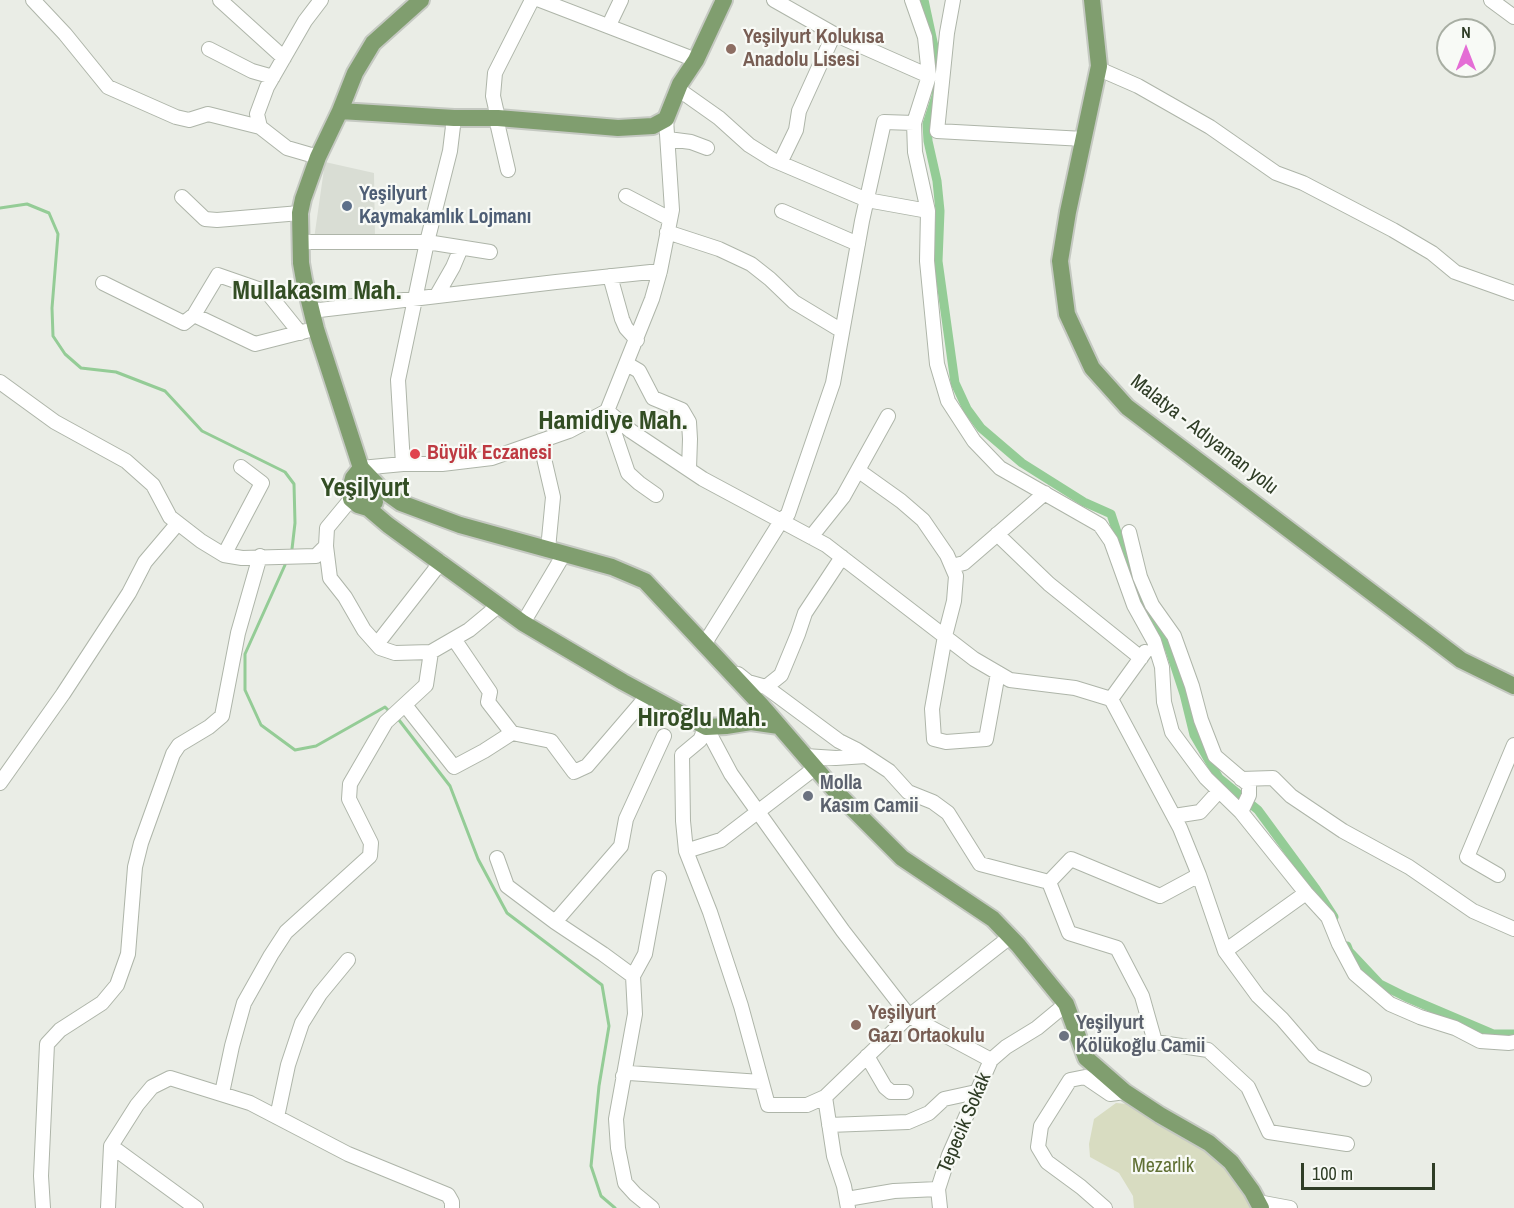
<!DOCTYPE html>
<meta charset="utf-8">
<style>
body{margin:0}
#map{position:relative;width:1514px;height:1208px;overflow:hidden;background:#eaede6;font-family:"Archivo Narrow",sans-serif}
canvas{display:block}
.north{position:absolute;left:1436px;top:18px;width:60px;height:60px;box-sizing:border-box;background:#f8faf6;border:2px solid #a8aea3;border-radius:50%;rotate:0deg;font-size:16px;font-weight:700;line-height:24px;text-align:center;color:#2f3d26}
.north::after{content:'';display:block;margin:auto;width:21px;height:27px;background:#e46dd5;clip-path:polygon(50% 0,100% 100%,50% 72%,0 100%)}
.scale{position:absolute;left:1301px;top:1163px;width:134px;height:27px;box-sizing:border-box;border:3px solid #2f3d26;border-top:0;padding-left:8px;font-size:18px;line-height:21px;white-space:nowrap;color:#2f3d26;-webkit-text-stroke:4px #f8faf6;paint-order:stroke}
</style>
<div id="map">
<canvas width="1514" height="1208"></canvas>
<div class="north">N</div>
<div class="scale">100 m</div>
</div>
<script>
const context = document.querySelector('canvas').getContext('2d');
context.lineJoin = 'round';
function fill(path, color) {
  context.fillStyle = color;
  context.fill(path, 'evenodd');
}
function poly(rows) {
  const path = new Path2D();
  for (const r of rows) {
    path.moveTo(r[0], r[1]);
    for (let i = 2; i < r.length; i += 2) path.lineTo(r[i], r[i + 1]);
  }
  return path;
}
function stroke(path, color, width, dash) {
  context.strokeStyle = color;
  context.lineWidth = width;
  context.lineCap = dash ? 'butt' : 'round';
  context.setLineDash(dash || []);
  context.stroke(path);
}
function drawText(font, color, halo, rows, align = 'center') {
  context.font = font + ' "Archivo Narrow",sans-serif';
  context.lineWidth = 4.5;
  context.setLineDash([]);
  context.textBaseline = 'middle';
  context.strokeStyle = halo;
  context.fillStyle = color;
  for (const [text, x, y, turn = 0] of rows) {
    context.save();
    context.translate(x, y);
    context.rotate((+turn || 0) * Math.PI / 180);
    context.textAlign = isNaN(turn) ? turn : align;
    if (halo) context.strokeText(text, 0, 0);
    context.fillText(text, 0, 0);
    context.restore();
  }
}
fill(poly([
 [325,162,374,173,375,238,314,239]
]), '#d9ddd4');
fill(poly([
 [1116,1103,1128,1104,1190,1136,1221,1161,1247,1193,1253,1208,1134,1208,1133,1196,1119,1173,1090,1157,1089,1144,1094,1119]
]), '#d8dcc1');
stroke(poly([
 [0,208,27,204,49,213,58,234,52,308,53,336,65,354,81,368,116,372,165,391,202,431,285,472,294,484,295,523,292,549],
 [285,565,245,654,245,690,261,725,295,750,316,746,385,707,388,710],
 [399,720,450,786,478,859,507,913,602,985,609,1026,599,1086,591,1166,601,1196,615,1208]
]), '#94cc96', 3);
stroke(poly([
 [924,0,936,56,936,96,927,124,928,141,937,181,940,211,938,261,955,383,967,409,981,428,1022,463,1084,502,1111,514,1131,575,1155,625,1169,648,1184,694,1194,735,1219,778,1258,810,1316,889,1334,917],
 [1347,946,1349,951,1380,984,1406,997,1493,1034,1514,1034]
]), '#94cc96', 9);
const minor = poly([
 [33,0,65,34,108,87,176,117,189,120,208,114,260,127],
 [220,0,284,58],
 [540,0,696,60],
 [774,0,834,34,929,76],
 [912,0,925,37,929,76,914,123,915,152,928,211,927,261,937,364,948,401,974,441,1000,468,1100,525,1111,541,1134,605,1154,641,1162,667,1164,702,1172,732,1206,778,1241,812,1306,893,1328,917,1339,944,1355,974,1390,1004,1420,1017,1455,1028,1480,1041,1509,1043,1514,1042],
 [953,0,947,33,937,131,1084,139],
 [1491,0,1514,17],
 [609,25,621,0],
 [209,49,252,71,273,77],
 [1099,69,1138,86,1210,127,1276,173,1303,183,1393,230,1432,253,1455,272,1514,293],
 [678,89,719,118,749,145,773,160,867,200,928,211],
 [496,118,508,170],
 [498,118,493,96,495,73,532,0],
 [668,139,691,142,707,148],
 [318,157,287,148,260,127,257,114,267,87,305,21,321,0],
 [780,163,796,130,799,111,834,34],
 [626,196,670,219],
 [182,197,205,219,217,220,300,213],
 [782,211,858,244],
 [667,232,719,249,751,264,770,279,794,302,842,331],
 [300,242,427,242,490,252],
 [610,276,622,319,626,328,637,340],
 [103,283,184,323,194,315,218,275,267,292,300,333],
 [437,295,453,267,461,248],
 [311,311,556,282,660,271],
 [194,315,255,344,306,331],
 [627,364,639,371,653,398,682,410,689,422,690,439,689,469],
 [0,382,55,422,126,461,153,485,170,517,201,541,224,555,242,558,316,556,326,546,327,528,351,499],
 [607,411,631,431,703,479,826,545,974,659,1010,680,1075,688,1111,699,1180,828,1199,875,1225,951,1258,996,1282,1019,1314,1056,1364,1079],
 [607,411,628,473,639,483,656,495],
 [540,441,553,497,548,549],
 [403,464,398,380,427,242,450,151,454,118],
 [361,468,403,464,442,464,492,458,569,431,607,411,652,299,660,271,672,210,666,119],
 [859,471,901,501,923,520,947,555,956,576,954,601,945,636,932,709,934,739,946,742,986,739,998,673],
 [1129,532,1140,577,1152,605,1174,636,1192,686,1201,720,1215,756,1249,785,1249,795,1241,812],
 [997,534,1049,584,1141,658],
 [811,537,843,497,888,416],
 [326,546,330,578,345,597,364,630,380,648,395,653,431,652,469,630,498,606],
 [224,555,262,483,241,467],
 [952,566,964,563,1045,493],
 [523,623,564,554],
 [454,639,490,692,488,702,512,733,551,741,574,772,587,766,648,695],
 [705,643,781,521,788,514,833,383,862,221,884,122,914,123],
 [377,644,441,562],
 [738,674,748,682,766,687,781,675,798,634,805,613,842,557],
 [766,687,839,741,857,750,889,771,908,792,933,802,948,813,980,864,1049,882,1071,859,1160,896,1199,875],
 [1111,699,1145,652],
 [405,705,454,767,484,751,512,733],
 [805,756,836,758,866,756],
 [1241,779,1273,778,1291,796,1343,831,1409,867,1473,911,1514,929],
 [0,783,63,694,129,593,145,562,178,523],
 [1174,816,1200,812,1219,791],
 [686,851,721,840,815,768],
 [497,858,507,886,555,922,603,954,633,976],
 [1498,875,1467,857,1514,745],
 [1049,882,1069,933,1117,948,1142,996,1155,1042,1208,1050,1248,1087,1269,1132,1347,1144],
 [555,922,621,846,626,819,664,736],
 [1225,951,1306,893],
 [867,1056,885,1087,891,1092,906,1092],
 [991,1060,909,1016,843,931,731,774,706,727,700,740,682,755,683,821,686,851,710,912,741,1006,768,1105,807,1105,825,1097,909,1016,1010,937],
 [623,1076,629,1073,761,1082],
 [222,1093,232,1046,244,1003,271,955,286,932,370,856,371,843,349,799,350,784,386,722,426,685,431,652],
 [825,1097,834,1156,844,1186,848,1208],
 [277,1117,288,1065,302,1023,320,994,348,960],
 [829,1125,908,1122,929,1113,944,1099,976,1092],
 [111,1146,196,1208],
 [847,1199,894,1191,938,1189],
 [1258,1202,1290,1208],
 [43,1208,41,1176,47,1044,60,1030,102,1003,117,985,128,954,135,867,141,843,173,754,179,745,209,727,222,716,238,633,260,556],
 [108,1208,111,1146,137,1105,152,1087,170,1078,250,1103,348,1154,448,1195,452,1202,452,1208],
 [652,1208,635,1194,625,1183,618,1148,616,1119,635,1014,633,976,645,954,659,878],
 [940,1208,938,1189,949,1155,991,1060,1006,1047,1037,1028,1066,1004],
 [1105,1208,1081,1187,1047,1162,1038,1147,1041,1126,1070,1080,1085,1077,1110,1094,1125,1092]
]);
const major = poly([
 [421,0,373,43,355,73,340,111,318,157,303,199,300,213,301,263,304,280,316,329,361,468,380,488,401,503,460,525,612,567,645,581,761,705,837,793,902,858,993,919,1018,945,1066,1004,1086,1058,1125,1092,1160,1115,1209,1143,1231,1162,1252,1191,1261,1208],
 [1092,0,1099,66,1068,212,1060,261,1067,314,1092,368,1127,407,1461,660,1514,686],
 [340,111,454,118,498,118,618,128,653,126,666,119,680,84,696,60,724,0],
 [361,468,353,478,350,489,351,499,358,505,368,508,375,502],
 [368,508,388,525,523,623,623,682,706,727,726,726,751,722,779,726]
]);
stroke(minor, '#aeb5a9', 16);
stroke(major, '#c5c9c2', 20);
stroke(minor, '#fff', 14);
stroke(major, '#809e6f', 16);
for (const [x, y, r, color] of [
 [731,49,6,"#8d6e63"],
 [347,206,6,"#5c6f8a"],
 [415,454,6,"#e0444e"],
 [808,796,6,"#6b7280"],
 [856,1025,6,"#8d6e63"],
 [1064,1036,6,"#6b7280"]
]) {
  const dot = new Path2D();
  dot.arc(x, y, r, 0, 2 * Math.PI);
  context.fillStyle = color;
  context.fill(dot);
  stroke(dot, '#f8faf6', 2);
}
drawText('bold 20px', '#785e54', '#f8faf6', [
 ["Yeşilyurt Kolukısa",743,38],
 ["Anadolu Lisesi",743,61],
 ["Yeşilyurt",868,1014],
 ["Gazı Ortaokulu",868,1037]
], 'left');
drawText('bold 20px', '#4e5e75', '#f8faf6', [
 ["Yeşilyurt",359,195],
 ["Kaymakamlık Lojmanı",359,218]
], 'left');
drawText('20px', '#2f3d26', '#f8faf6', [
 ["Malatya - Adıyaman yolu",1204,435,38],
 ["Tepecik Sokak",965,1123,-67]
]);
drawText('bold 20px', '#be3a42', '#f8faf6', [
 ["Büyük Eczanesi",427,454]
], 'left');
drawText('bold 20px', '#5b616d', '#f8faf6', [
 ["Molla",820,784],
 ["Kasım Camii",820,807],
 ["Yeşilyurt",1076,1024],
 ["Kölükoğlu Camii",1076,1047]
], 'left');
drawText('20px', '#607034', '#f8faf6', [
 ["Mezarlık",1163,1167]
]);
drawText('bold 26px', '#334e24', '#f8faf6', [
 ["Mullakasım Mah.",317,292],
 ["Hamidiye Mah.",613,422],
 ["Yeşilyurt",365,489],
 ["Hıroğlu Mah.",702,719]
]);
</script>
